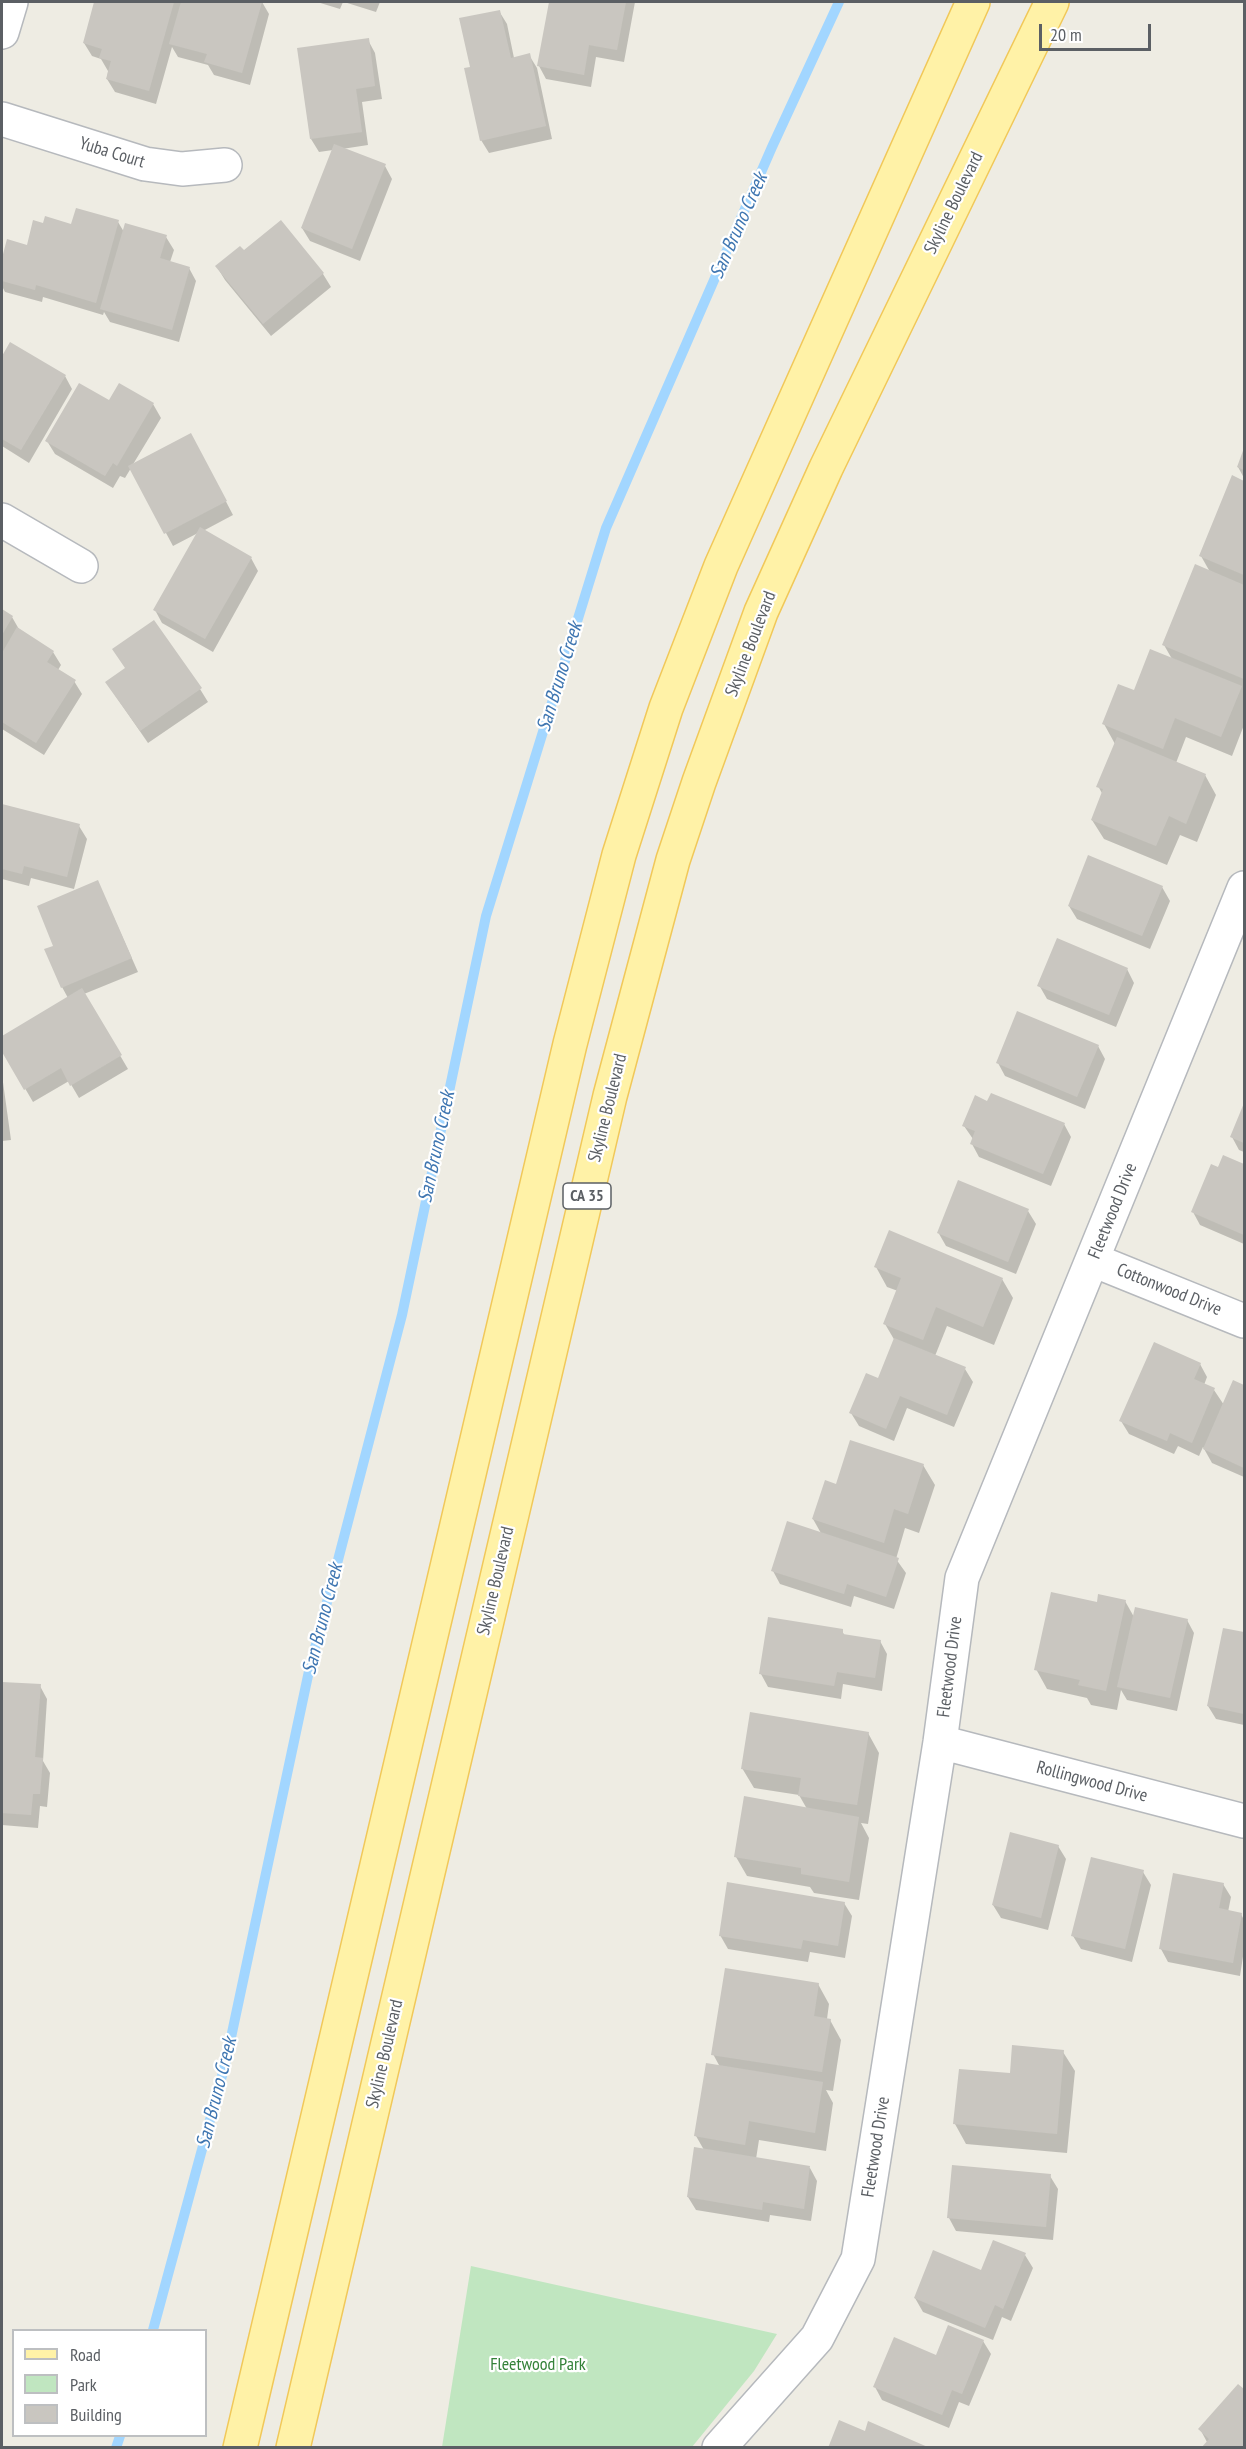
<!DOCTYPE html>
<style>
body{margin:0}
#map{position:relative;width:1246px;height:2449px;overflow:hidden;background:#eeece3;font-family:"PT Sans Narrow",sans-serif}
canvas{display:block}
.frame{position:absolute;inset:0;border:3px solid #5b5f64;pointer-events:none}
.legend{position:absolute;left:12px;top:2329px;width:195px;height:108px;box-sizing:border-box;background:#fff;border:2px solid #bdbfc1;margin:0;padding:8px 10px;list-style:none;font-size:18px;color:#5b5f64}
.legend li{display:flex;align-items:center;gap:12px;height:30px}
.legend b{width:30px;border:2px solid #bdbfc1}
.scale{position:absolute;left:1039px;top:24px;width:112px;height:27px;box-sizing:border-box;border:3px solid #5b5f64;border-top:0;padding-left:8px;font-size:18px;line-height:21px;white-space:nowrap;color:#5b5f64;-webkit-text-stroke:4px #fff;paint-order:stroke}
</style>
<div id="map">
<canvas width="1246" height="2449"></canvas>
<div class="frame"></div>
<ul class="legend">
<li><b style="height:8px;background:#fff2a7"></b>Road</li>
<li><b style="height:16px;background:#c0e6c0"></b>Park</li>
<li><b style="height:16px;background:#c9c6c0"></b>Building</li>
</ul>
<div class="scale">20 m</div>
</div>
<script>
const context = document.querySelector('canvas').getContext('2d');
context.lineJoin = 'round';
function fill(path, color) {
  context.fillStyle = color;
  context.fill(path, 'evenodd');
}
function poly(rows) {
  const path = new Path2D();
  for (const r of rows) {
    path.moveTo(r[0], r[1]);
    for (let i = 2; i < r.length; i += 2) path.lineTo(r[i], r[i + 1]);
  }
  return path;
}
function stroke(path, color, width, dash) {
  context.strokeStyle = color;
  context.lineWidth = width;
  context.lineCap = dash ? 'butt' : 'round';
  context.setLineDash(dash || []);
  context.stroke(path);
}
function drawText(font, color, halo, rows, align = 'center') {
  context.font = font + ' "PT Sans Narrow",sans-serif';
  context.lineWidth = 4.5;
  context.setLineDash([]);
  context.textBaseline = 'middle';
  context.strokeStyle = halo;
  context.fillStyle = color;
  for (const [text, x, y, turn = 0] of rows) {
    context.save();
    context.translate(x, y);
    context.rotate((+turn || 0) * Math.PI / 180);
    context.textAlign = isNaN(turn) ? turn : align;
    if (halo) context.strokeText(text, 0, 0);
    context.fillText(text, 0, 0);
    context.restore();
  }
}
fill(poly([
 [471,2266,777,2334,754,2371,692,2447,442,2447]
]), '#c0e6c0');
fill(poly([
 [96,2,262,2,269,14,250,85,214,75,208,65,178,57,172,47,156,104,115,92,107,79,108,71,101,59,92,56,84,43],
 [317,2,343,2,340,9],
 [344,2,380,2,376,12],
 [550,2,635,2,624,62,596,57,591,87,546,79,539,66],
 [499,11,507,24,514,58,529,55,537,68,552,139,489,153,481,140,472,68],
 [368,40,375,53,382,99,362,102,368,145,342,149,385,166,392,179,360,261,310,241,302,228,333,150,319,152,311,139],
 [118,222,124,232,166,237,174,250,170,262,189,268,196,281,179,342,110,322,104,312,103,315,43,297,42,302,5,292,2,286,2,263,8,241,28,247,44,225,72,225],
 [281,222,323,274,331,287,271,336,225,280,217,267,244,252],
 [10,344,65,376,72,389,29,463,2,446,2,359],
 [110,402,153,404,161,418,132,466,198,448,233,515,203,531,251,558,258,571,213,652,162,623,155,610,198,533,173,546,131,468,125,478,120,476,113,488,55,454,47,441],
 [1244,452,1244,478,1238,467],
 [1233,477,1244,482,1244,725,1232,756,1186,737,1176,763,1205,775,1216,795,1197,842,1180,835,1167,865,1104,839,1092,820,1103,795,1098,786,1115,744,1104,724,1134,692,1172,659,1164,645,1210,572,1201,556],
 [2,611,12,617,20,631,53,652,61,665,58,670,74,681,82,694,44,755,2,729],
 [126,669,200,689,208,702,148,743,115,695],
 [2,806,79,826,87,839,74,889,31,878,29,886,2,879],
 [98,882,138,972,84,994,128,1069,79,1098,69,1081,33,1102,2,1049,2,1037,68,998,62,987,55,946],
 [1162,887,1170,901,1150,949,1077,919,1069,906],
 [1127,969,1134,983,1116,1027,1047,999,1039,985],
 [1098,1046,1105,1059,1085,1109,1005,1076,998,1063],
 [2,1075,11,1140,2,1141],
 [988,1102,1064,1124,1071,1137,1051,1186,979,1157,972,1144,973,1139,964,1126],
 [1244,1106,1244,1152,1239,1150,1232,1137],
 [1224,1157,1244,1166,1244,1244,1200,1225,1193,1212],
 [1028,1211,1036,1224,1016,1274,946,1246,938,1232],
 [876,1267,1002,1279,1013,1298,994,1345,947,1326,935,1356,965,1369,973,1382,954,1427,907,1408,894,1441,859,1426,851,1413,879,1380,895,1341,885,1324,898,1291,887,1287],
 [1200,1364,1207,1377,1204,1385,1214,1390,1224,1405,1234,1382,1244,1387,1244,1477,1212,1463,1203,1447,1199,1456,1178,1446,1174,1454,1129,1434,1121,1421],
 [923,1465,935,1485,919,1533,905,1528,896,1559,906,1573,894,1609,854,1596,851,1607,780,1584,773,1571,822,1535,813,1519,837,1486],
 [1125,1601,1134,1617,1187,1620,1194,1633,1177,1711,1127,1700,1121,1690,1117,1710,1091,1705,1087,1698,1047,1689,1036,1669,1098,1603],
 [1225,1629,1244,1634,1244,1725,1216,1719,1208,1706],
 [842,1631,845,1636,880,1641,887,1654,882,1691,843,1684,841,1699,768,1687,761,1674],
 [2,1683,40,1686,47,1699,43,1761,50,1773,47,1807,40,1806,38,1828,2,1825],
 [868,1733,879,1753,868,1824,861,1823,869,1838,859,1900,814,1893,810,1887,747,1876,736,1857,807,1809,799,1795,754,1788,742,1768],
 [1058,1846,1066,1859,1048,1930,1001,1918,993,1905],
 [1143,1872,1151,1885,1132,1962,1081,1949,1073,1936],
 [1223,1884,1231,1897,1228,1912,1241,1914,1244,1920,1244,1950,1240,1976,1168,1962,1161,1949],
 [844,1903,852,1916,845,1958,810,1952,808,1962,728,1949,720,1935],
 [818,1984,829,2004,827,2019,830,2020,841,2040,833,2091,826,2090,833,2103,826,2151,759,2140,756,2159,810,2168,817,2181,811,2221,770,2215,769,2222,696,2210,688,2197,704,2150,696,2136,720,2067,713,2054],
 [1063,2052,1075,2071,1067,2153,966,2144,955,2124,1011,2075],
 [1050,2176,1058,2189,1053,2240,956,2231,949,2218],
 [1025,2255,1033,2268,1011,2321,1002,2317,993,2340,923,2312,915,2298],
 [983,2341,991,2354,969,2406,959,2402,949,2428,882,2400,875,2387,936,2357],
 [1238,2386,1244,2391,1244,2448,1203,2448,1207,2442,1200,2429]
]), '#0003');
stroke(poly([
 [153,2330,226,2061,309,1671,402,1315,486,916,606,528,772,147,839,2],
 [116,2448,120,2436]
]), '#a2d6ff', 10);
fill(poly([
 [94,2,174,2,149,91,106,79,111,61,99,58,102,49,83,43],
 [181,2,262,2,242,73,204,62,207,54,169,44],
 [549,2,626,2,617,50,589,45,584,75,537,66],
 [500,10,511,58,530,53,546,126,480,141,464,68,470,67,459,18],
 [369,38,375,86,356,89,362,132,310,139,297,48],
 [334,144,386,164,352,249,301,228],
 [76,208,119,220,96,303,36,285,35,290,2,281,2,258,7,239,27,245,33,220,43,223,45,216,71,224],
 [281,220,324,273,263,324,215,266,240,246,244,250],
 [125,223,167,235,160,258,190,267,172,330,100,309],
 [10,342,66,375,21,450,2,439,2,356],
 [79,383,109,400,119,383,154,403,117,466,113,463,105,476,45,441],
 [191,433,227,501,164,534,128,466],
 [1244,448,1244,470,1237,467],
 [1232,475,1244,481,1244,575,1199,556],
 [200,527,252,557,205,639,153,610],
 [1195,564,1244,585,1244,679,1162,645],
 [2,609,13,616,2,635],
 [154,620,202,688,140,731,105,682,125,668,112,649],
 [17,627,54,651,47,662,76,680,36,743,2,722,2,653],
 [1150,649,1242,686,1221,737,1175,718,1163,749,1102,724,1118,684,1134,690],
 [1117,737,1206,774,1186,824,1169,816,1156,846,1091,820,1103,789,1096,787],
 [2,804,80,824,67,877,24,866,22,874,2,869],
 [1088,855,1163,886,1142,936,1068,906],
 [98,880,132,958,61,988,44,949,53,946,37,906],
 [1057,938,1128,968,1109,1015,1037,986],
 [82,988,122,1055,70,1086,61,1068,24,1090,2,1052,2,1036],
 [1017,1011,1099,1045,1077,1097,996,1063],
 [991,1093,1065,1123,1043,1174,970,1144,975,1131,962,1126,975,1095,987,1101],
 [1244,1103,1244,1143,1230,1137],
 [1223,1155,1244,1164,1244,1235,1191,1212,1211,1164,1218,1167],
 [958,1180,1029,1209,1008,1262,937,1233],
 [889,1230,1003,1278,983,1327,936,1307,923,1340,883,1324,901,1278,874,1267],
 [894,1338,966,1367,947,1415,900,1396,886,1429,849,1413,866,1373,878,1378],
 [1154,1342,1201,1363,1194,1379,1215,1388,1192,1443,1170,1433,1167,1441,1119,1421],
 [1233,1380,1244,1385,1244,1468,1203,1449],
 [850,1440,924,1464,908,1514,894,1509,884,1543,812,1519,825,1480,836,1484],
 [787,1521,899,1558,886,1597,847,1584,844,1594,771,1571],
 [1051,1592,1097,1602,1098,1594,1126,1600,1106,1691,1078,1685,1080,1680,1034,1670],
 [1135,1607,1188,1619,1170,1698,1117,1687],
 [768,1617,843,1629,843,1634,881,1640,875,1678,837,1672,834,1686,759,1674],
 [1223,1628,1244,1632,1244,1714,1207,1706],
 [2,1682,41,1684,35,1757,43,1758,40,1794,33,1794,31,1815,2,1813],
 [750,1712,869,1732,857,1805,798,1796,801,1778,741,1769],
 [744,1796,859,1817,849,1882,801,1874,801,1868,734,1857],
 [1010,1832,1059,1845,1041,1918,992,1905],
 [1091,1857,1144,1870,1125,1949,1071,1936],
 [1173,1873,1224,1883,1219,1908,1242,1913,1233,1963,1159,1949],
 [727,1882,845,1902,838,1946,803,1940,801,1949,719,1936],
 [725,1968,819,1983,814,2016,831,2019,822,2072,711,2055],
 [1012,2045,1064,2050,1057,2134,953,2124,959,2069,1010,2073],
 [706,2063,823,2082,815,2133,749,2121,745,2145,694,2136],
 [694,2147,810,2166,804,2209,763,2202,762,2210,687,2197],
 [952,2165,1051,2174,1046,2227,947,2218],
 [993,2240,1026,2253,1003,2309,995,2305,985,2328,914,2298,933,2250,981,2270],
 [948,2325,984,2340,962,2394,952,2390,942,2415,873,2387,894,2337,936,2355],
 [1238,2384,1244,2389,1244,2448,1201,2448,1209,2439,1198,2429],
 [839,2420,865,2431,868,2421,930,2448,828,2448]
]), '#c9c6c0');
const street = poly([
 [2,32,11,2],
 [2,119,145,164,182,169,225,165],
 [2,520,81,566],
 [1093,1260,1244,1321],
 [940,1742,1244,1821],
 [719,2448,817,2338,858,2259,940,1742,962,1578,1244,888]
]);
const primary = poly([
 [240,2448,570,1044,619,855,666,708,721,566,973,2],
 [293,2448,610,1096,673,860,699,782,761,612,826,468,1052,2]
]);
stroke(street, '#b6b9bd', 36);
stroke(primary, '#f1c859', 36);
stroke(street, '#fff', 33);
stroke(primary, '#fff2a7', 33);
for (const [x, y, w] of [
 [587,1196,48]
]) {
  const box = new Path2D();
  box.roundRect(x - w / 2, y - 13, w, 26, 4.5);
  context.fillStyle = '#fff';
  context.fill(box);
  stroke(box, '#5b5f64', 1.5);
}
drawText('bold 16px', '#5b5f64', null, [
 ["CA 35",587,1196]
]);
drawText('18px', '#5b5f64', '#fff', [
 ["Yuba Court",112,153,17],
 ["Skyline Boulevard",954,203,-64],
 ["Skyline Boulevard",751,644,-69],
 ["Skyline Boulevard",608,1108,-76],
 ["Fleetwood Drive",1113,1211,-68],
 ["Cottonwood Drive",1169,1290,22],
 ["Skyline Boulevard",496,1581,-77],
 ["Fleetwood Drive",950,1667,-83],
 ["Rollingwood Drive",1092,1782,15],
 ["Skyline Boulevard",385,2054,-77],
 ["Fleetwood Drive",876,2147,-81]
]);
drawText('18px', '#348239', '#fff', [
 ["Fleetwood Park",538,2365]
]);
drawText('italic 20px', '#3f76b1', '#fff', [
 ["San Bruno Creek",739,226,-66],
 ["San Bruno Creek",560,677,-73],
 ["San Bruno Creek",437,1147,-78],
 ["San Bruno Creek",323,1619,-76],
 ["San Bruno Creek",217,2093,-76]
]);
</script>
